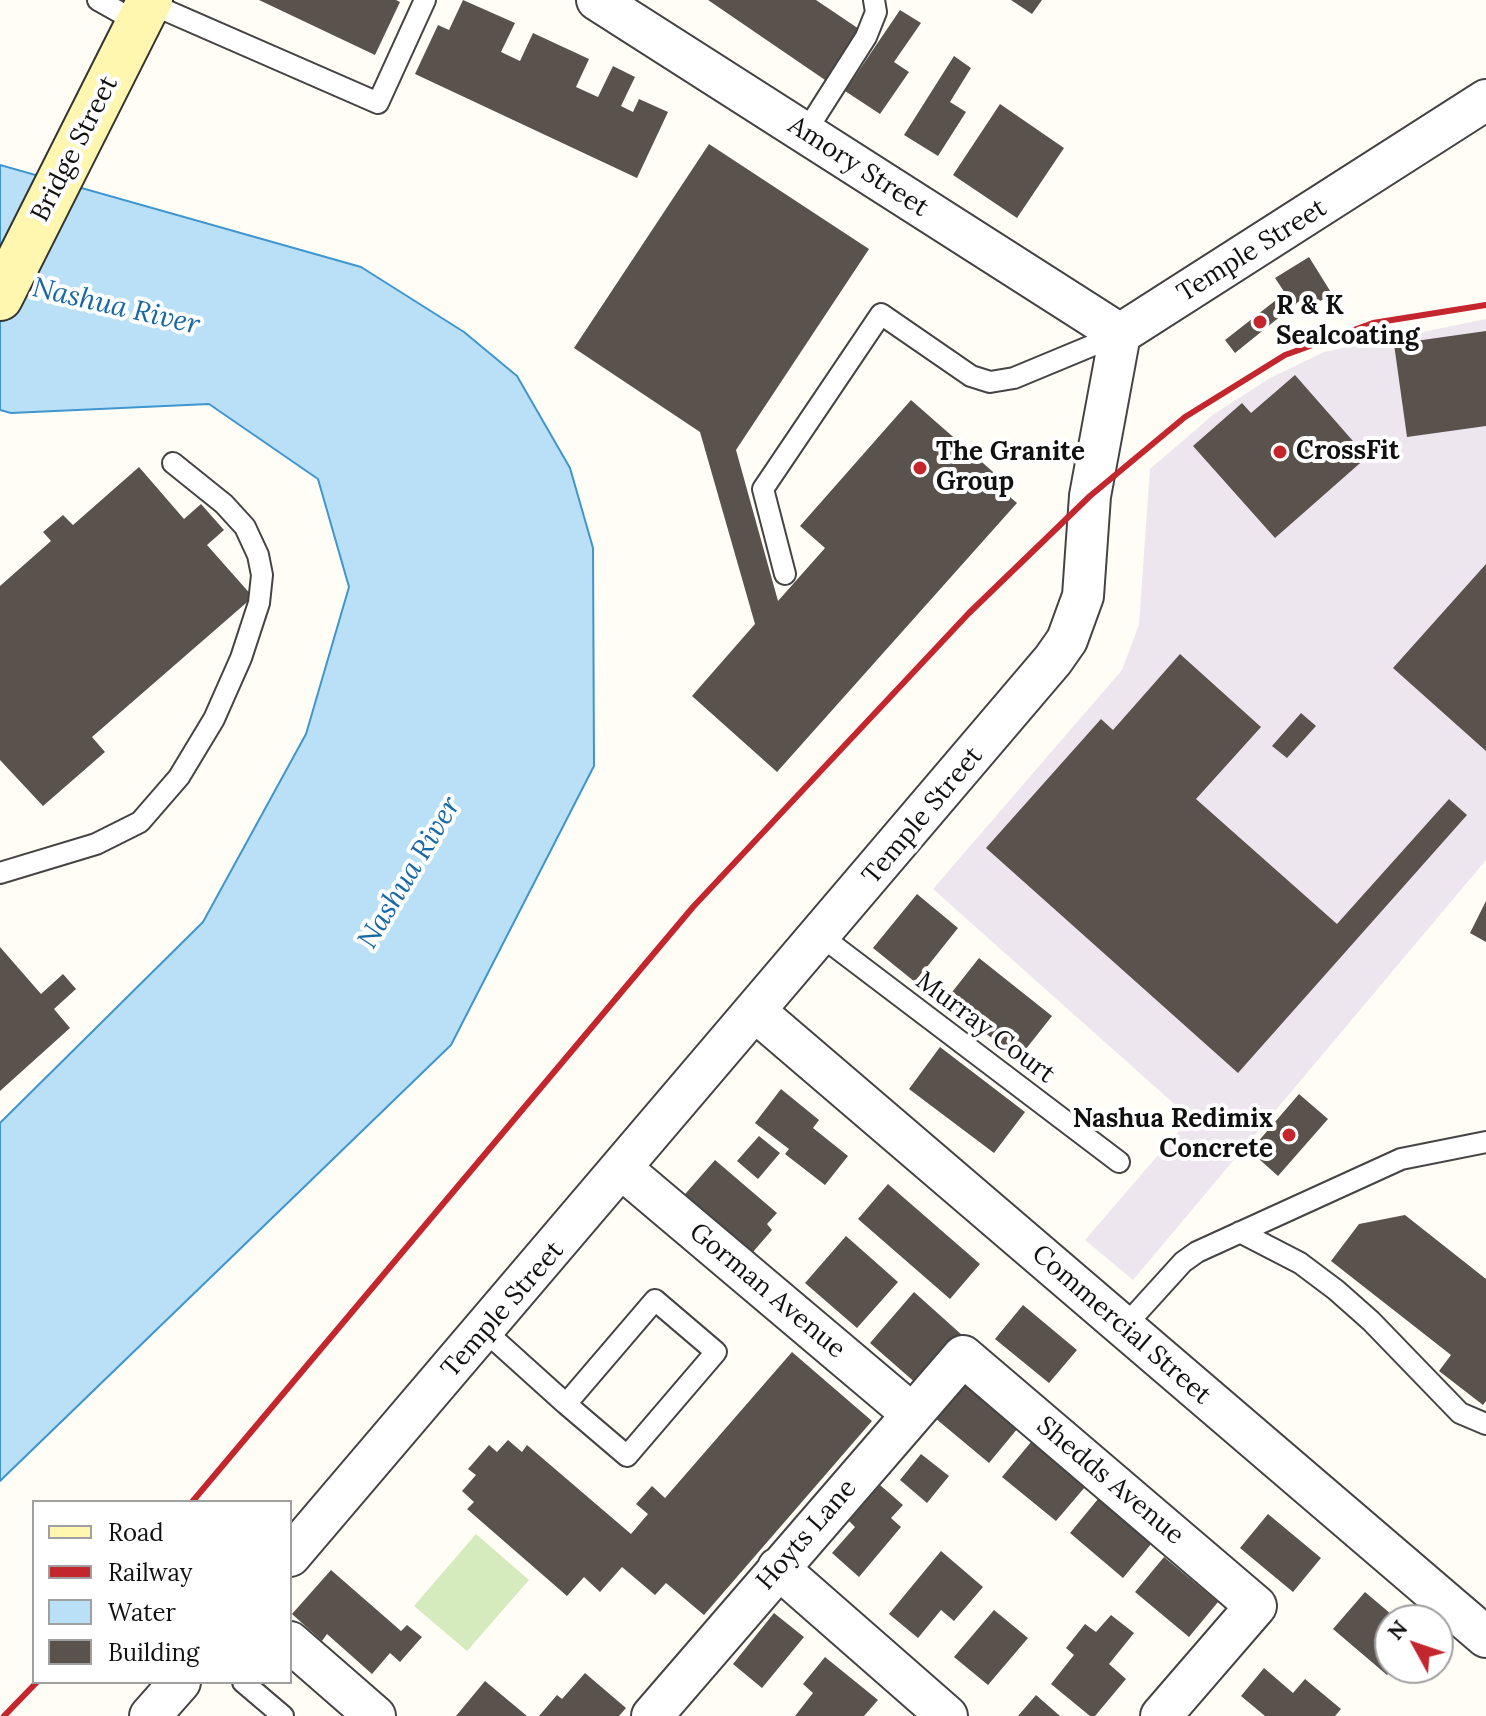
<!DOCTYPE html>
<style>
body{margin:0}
#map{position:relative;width:1486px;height:1716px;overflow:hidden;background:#fffdf5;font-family:Lora,serif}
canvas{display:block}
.legend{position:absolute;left:32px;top:1500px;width:260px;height:184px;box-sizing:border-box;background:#fff;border:2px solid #a0a0a0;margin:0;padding:10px 14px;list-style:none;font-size:24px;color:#111}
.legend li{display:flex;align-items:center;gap:16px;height:40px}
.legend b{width:40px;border:2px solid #a0a0a0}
.north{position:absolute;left:1374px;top:1604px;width:80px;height:80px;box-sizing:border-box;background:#fff;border:2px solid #a0a0a0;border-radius:50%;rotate:310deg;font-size:22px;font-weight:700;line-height:32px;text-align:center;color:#111}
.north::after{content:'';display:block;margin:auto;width:28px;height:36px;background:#c4262e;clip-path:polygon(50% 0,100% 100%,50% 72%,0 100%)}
</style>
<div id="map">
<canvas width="1486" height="1716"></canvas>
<ul class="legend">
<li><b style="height:10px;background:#fff6b0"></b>Road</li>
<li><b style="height:10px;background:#c4262e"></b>Railway</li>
<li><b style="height:22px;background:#b9e0f7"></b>Water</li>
<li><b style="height:22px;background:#5a524d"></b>Building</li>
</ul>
<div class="north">N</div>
</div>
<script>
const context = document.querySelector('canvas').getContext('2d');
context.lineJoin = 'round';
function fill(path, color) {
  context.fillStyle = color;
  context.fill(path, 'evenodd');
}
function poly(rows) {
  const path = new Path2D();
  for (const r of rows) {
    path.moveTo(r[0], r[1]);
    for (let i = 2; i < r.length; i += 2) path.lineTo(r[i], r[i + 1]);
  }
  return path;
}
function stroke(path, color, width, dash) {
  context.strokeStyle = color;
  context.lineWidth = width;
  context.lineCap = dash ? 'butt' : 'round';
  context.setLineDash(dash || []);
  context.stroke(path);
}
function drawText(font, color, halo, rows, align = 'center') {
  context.font = font + ' Lora,serif';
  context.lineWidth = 8;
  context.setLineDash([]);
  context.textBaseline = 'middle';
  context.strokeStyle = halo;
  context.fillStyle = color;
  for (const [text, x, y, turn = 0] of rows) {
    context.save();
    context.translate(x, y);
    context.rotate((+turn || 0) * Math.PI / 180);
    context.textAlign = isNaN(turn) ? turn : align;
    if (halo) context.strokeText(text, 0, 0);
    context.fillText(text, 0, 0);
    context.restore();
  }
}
fill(poly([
 [1486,319,1486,860,1133,1280,1085,1240,1190,1118,933,889,1122,670,1139,625,1150,469,1214,414,1270,378,1324,352]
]), '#eee6ef');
fill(poly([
 [476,1534,529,1580,467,1651,414,1606]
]), '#d5ebbd');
const water = poly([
 [0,165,361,267,464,332,517,376,570,468,593,548,594,766,451,1045,0,1481,0,1123,203,922,306,734,349,587,318,479,209,404,11,413,0,410,0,165]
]);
fill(water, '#b9e0f7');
stroke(water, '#3f96cf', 2);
fill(poly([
 [259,0,396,0,400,2,375,55],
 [463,0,515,23,501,52,520,61,533,33,589,59,576,87,598,97,613,66,635,77,621,106,633,112,639,99,668,112,637,178,415,74,438,25,449,30],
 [708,0,816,0,862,31,828,82],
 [1011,0,1042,0,1032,14],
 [900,10,921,23,894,62,909,72,880,114,845,91],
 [954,56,971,68,950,102,966,112,938,156,904,135],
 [1000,104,1064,148,1017,218,953,175],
 [709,144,869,249,736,450,778,601,825,548,800,526,911,400,1008,485,1003,491,1017,503,777,772,692,696,755,624,700,432,574,348],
 [1309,257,1332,294,1315,304,1308,294,1235,353,1225,340,1285,293,1275,278],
 [1486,331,1486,426,1407,437,1394,344],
 [1295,375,1367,457,1275,538,1193,446,1242,403,1251,413],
 [139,467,184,519,201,504,224,530,207,545,253,597,92,737,105,752,43,806,0,760,0,586,51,541,43,532,63,515,73,525],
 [1486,564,1486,751,1393,668],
 [1180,654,1261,727,1196,799,1337,924,1449,799,1467,815,1238,1073,986,848,1101,719,1113,730],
 [1301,713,1316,726,1287,758,1272,746],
 [917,894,958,928,915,982,873,948],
 [1486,901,1486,942,1470,933],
 [0,947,41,994,63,974,76,989,54,1009,70,1028,0,1091],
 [979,958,1052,1016,1018,1059,945,1001],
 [940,1047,1025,1112,994,1153,909,1089],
 [781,1089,819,1120,813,1128,848,1156,825,1185,785,1154,789,1149,755,1123],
 [1299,1094,1328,1119,1278,1176,1250,1151],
 [759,1136,780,1153,758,1179,737,1161],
 [715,1160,777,1213,767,1224,772,1230,746,1260,679,1201],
 [888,1184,980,1264,950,1299,858,1219],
 [1405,1215,1486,1279,1486,1401,1483,1405,1439,1371,1451,1355,1331,1261,1359,1224],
 [846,1236,898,1282,857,1328,805,1283],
 [914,1292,962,1335,918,1385,870,1343],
 [1023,1305,1077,1350,1049,1383,995,1339],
 [792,1352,872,1421,704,1615,666,1583,655,1595,622,1567,600,1592,584,1577,567,1596,467,1509,474,1502,462,1491,476,1475,468,1469,489,1445,497,1452,508,1440,522,1452,527,1445,631,1534,648,1514,636,1504,652,1486,665,1498],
 [964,1384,1018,1428,989,1463,935,1418],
 [1031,1442,1085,1487,1056,1521,1002,1477],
 [921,1454,949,1476,927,1503,900,1480],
 [880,1485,903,1505,891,1518,901,1527,859,1577,832,1553,855,1527,849,1521],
 [1098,1499,1152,1543,1123,1578,1070,1533],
 [1268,1514,1321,1558,1293,1592,1240,1548],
 [941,1551,983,1587,954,1621,941,1610,918,1638,889,1614],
 [1164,1557,1218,1602,1189,1637,1135,1592],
 [331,1570,401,1631,407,1625,422,1637,400,1662,390,1653,372,1674,327,1634,322,1641,292,1614],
 [1365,1592,1398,1620,1390,1620,1390,1668,1393,1668,1387,1675,1333,1629],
 [994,1610,1028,1638,988,1685,954,1657],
 [774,1613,804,1637,762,1688,733,1664],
 [1111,1615,1134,1633,1109,1664,1126,1679,1095,1716,1090,1716,1051,1684,1074,1655,1066,1648,1085,1624,1096,1632],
 [825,1657,878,1700,864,1716,795,1716,813,1693,803,1684],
 [1264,1668,1293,1693,1305,1679,1341,1709,1335,1716,1265,1716,1241,1696],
 [585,1673,626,1708,619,1716,539,1716,557,1695,562,1699],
 [485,1681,527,1716,456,1716],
 [1036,1695,1060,1716,1018,1716]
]), '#5a524d');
const lane = poly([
 [98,0,139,23],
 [149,3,378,103,425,0],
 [805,133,866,37,876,12,874,0],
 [785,574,763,489,881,314,971,376,990,382,1014,378,1120,334],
 [0,873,96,844,140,822,179,777,214,719,241,658,259,603,262,575,258,555,245,527,224,504,173,463],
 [821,936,1119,1162],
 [1240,1232,1300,1263,1336,1290,1371,1321,1460,1413,1486,1424],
 [1124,1327,1183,1262,1197,1252,1401,1159,1486,1142],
 [485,1331,566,1404,627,1456,716,1352,655,1300,566,1404],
 [243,1682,283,1716]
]);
const street = poly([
 [597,0,1120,334],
 [756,1012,1486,1637],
 [622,1169,911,1413],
 [290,1556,1053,660,1067,640,1083,596,1090,496,1120,334,1486,100],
 [778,1568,947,1716],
 [290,1642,375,1716],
 [150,1716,180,1682],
 [652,1716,963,1356,1256,1606,1161,1716]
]);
const secondary = poly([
 [0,298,150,0]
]);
stroke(lane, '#444', 24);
stroke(street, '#444', 44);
stroke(secondary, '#333', 48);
stroke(lane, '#fff', 20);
stroke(street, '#fff', 40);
stroke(secondary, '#fff6b0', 44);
stroke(poly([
 [192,1502,693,907,969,613,1090,496,1185,417,1285,355,1373,323,1486,305],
 [4,1716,37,1682]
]), '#c4262e', 6);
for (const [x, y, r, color] of [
 [1260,322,8,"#c4262e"],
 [1280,452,8,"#c4262e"],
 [920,468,8,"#c4262e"],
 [1289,1135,8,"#c4262e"]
]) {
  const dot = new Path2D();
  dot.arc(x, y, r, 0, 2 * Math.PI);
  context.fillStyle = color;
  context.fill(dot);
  stroke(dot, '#fff', 3);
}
drawText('26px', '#111', '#fff', [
 ["Bridge Street",75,149,-63],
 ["Amory Street",858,167,33],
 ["Temple Street",1252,251,-32],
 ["Temple Street",923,816,-50],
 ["Murray Court",985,1028,37],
 ["Gorman Avenue",767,1291,40],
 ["Temple Street",503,1310,-49],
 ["Commercial Street",1121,1325,41],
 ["Shedds Avenue",1110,1481,40],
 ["Hoyts Lane",807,1535,-49]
]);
drawText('bold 26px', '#111', '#fff', [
 ["R & K",1276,307],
 ["Sealcoating",1276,337],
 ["CrossFit",1296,452],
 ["The Granite",936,453],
 ["Group",936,483],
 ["Nashua Redimix",1273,1120,"right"],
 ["Concrete",1273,1150,"right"]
], 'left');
drawText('italic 28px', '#1768a6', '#fff', [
 ["Nashua River",116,307,13],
 ["Nashua River",410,873,-59]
]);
</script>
